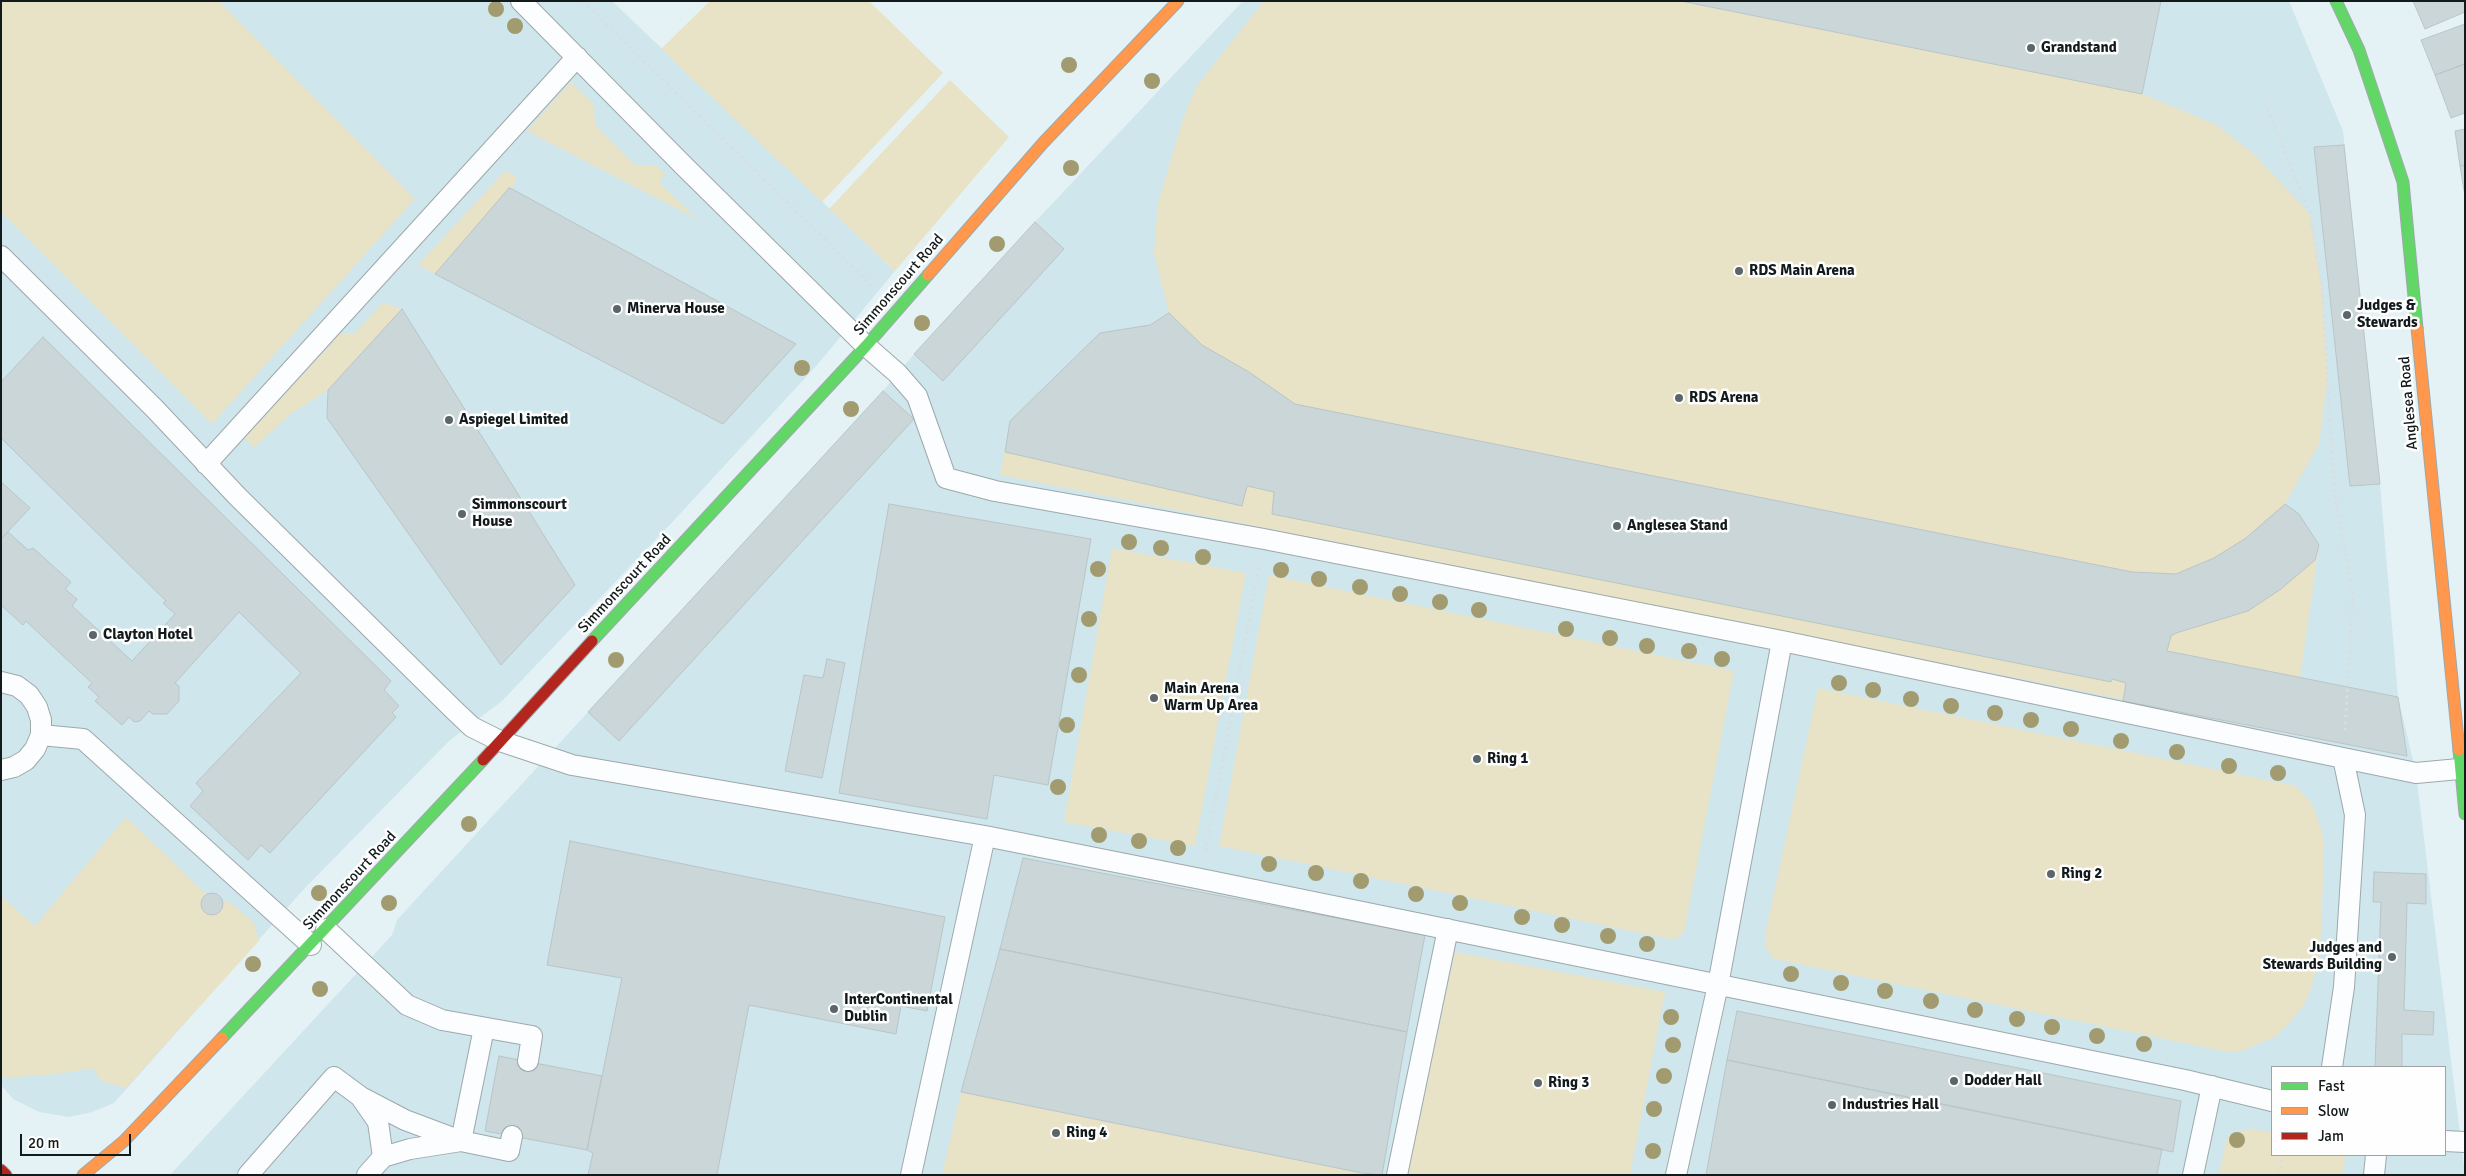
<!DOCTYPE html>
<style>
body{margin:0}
#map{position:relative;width:2466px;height:1176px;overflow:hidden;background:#e4f2f5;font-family:Signika,sans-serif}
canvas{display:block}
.frame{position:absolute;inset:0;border:2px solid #121a1c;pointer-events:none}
.legend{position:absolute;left:2271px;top:1066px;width:175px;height:90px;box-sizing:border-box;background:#fefefe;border:1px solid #a0a3a4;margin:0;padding:6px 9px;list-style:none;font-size:15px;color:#121a1c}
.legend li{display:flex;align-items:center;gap:10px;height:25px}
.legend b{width:25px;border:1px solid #a0a3a4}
.scale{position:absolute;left:20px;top:1134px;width:111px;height:22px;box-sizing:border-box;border:2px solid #121a1c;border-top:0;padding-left:6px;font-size:15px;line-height:18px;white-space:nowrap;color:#121a1c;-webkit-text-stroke:4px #fefefe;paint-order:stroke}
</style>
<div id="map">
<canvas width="2466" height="1176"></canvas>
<div class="frame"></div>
<ul class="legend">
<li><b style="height:6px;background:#63d668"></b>Fast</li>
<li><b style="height:6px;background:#ff974d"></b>Slow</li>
<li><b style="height:6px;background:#b3261e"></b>Jam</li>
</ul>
<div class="scale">20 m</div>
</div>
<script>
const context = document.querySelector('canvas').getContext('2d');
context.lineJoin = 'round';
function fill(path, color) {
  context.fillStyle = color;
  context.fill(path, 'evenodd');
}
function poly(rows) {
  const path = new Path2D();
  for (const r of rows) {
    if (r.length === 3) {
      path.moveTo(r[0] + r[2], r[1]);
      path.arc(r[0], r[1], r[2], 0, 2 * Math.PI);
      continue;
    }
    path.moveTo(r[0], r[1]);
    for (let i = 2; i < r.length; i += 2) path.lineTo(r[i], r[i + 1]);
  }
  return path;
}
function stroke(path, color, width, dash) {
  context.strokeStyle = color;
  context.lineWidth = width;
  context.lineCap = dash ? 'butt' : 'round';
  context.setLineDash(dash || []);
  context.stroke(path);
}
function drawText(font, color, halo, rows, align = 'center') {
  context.font = font + ' Signika,sans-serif';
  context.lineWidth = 5;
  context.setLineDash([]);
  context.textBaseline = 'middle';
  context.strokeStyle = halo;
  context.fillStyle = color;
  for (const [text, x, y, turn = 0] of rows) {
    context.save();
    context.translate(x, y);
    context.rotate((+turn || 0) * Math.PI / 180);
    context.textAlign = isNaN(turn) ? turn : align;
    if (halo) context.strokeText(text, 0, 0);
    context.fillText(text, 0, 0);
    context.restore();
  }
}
fill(poly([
 [1,1,612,1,895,271,817,365,679,515,502,701,449,741,303,890,114,1103,92,1112,69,1117,39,1112,13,1099,1,1085],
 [1243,1,2289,1,2343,131,2380,484,2398,697,2416,773,2465,1175,170,1175,392,935,397,920,883,391,914,354,1035,222],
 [2272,1067,2445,1067,2445,1155,2272,1155]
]), '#cfe6ec');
fill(poly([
 [1,1,219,1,415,199,212,424,1,212],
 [710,1,869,1,943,73,822,202,661,49],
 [1264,1,2161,1,2142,94,2215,124,2255,155,2310,214,2322,290,2328,376,2319,444,2285,504,2299,514,2319,545,2300,678,2398,697,2407,756,1000,475,1010,421,1100,333,1150,325,1169,313,1154,253,1158,203,1183,119,1196,87],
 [950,80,1009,137,895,271,829,209],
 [571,82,594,104,595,125,635,165,657,166,665,175,659,182,697,219,527,131],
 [505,171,517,177,512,189,435,274,418,265],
 [383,303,402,309,328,390,289,415,254,448,245,438,341,333,355,333],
 [1112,548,1246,573,1195,846,1064,822],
 [1269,575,1734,671,1684,932,1678,938,1670,939,1219,846],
 [1818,688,2296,786,2313,805,2323,836,2324,852,2320,956,2311,989,2303,1007,2277,1036,2241,1051,2228,1052,1774,959,1765,947,1766,931],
 [126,817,206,894,232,904,254,923,259,941,126,1088,101,1081,93,1068,57,1074,1,1078,1,896,35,926],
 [1455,952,1665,992,1630,1175,1408,1175],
 [961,1092,1362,1173,942,1175],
 [2248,1129,2272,1132,2272,1155,2346,1155,2342,1175,2219,1175,2227,1137]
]), '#e8e3c7');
const building = poly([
 [1681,1,2161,1,2142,94,1681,1],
 [2413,1,2465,1,2465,12,2425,29,2413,1],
 [2465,24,2465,64,2435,75,2421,40,2465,24],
 [2465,64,2465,113,2451,118,2435,75,2465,64],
 [2465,129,2465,165,2460,166,2455,131,2465,129],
 [2344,145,2380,484,2350,486,2314,147,2344,145],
 [2465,165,2465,196,2460,166,2465,165],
 [509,188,512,189,796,344,723,424,435,274,509,188],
 [1035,222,1064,249,943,381,914,354,1035,222],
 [402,309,575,585,501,665,327,418,328,390,402,309],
 [1169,313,1202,345,1249,372,1295,404,2132,572,2176,574,2214,558,2246,538,2285,504,2299,514,2319,545,2315,560,2281,589,2248,611,2176,633,2171,636,2167,651,2398,697,2407,756,2123,701,2126,683,2112,679,2111,682,1272,514,1274,492,1247,486,1242,506,1005,452,1010,421,1100,333,1150,325,1169,313],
 [43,337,391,681,384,690,399,706,392,713,396,717,270,853,261,845,248,860,190,806,203,791,196,783,301,673,239,612,175,683,179,686,179,701,167,714,153,714,149,711,140,721,134,722,129,717,122,725,95,701,99,697,88,687,92,683,26,621,23,625,1,605,1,539,8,532,28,550,33,548,71,582,65,589,77,599,72,606,132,661,175,614,163,603,166,601,1,438,1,382,43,337],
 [883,391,914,419,619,741,588,712,883,391],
 [1,482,30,508,1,539,1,482],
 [889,504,1091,539,1048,785,994,775,987,819,839,793,889,504],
 [827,659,845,663,822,778,785,771,804,675,823,678,827,659],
 [570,841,945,917,927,1011,901,1006,896,1034,749,1005,717,1175,588,1175,593,1153,587,1150,622,978,547,965,570,841],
 [1023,858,1425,935,1407,1032,1000,949,1023,858],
 [2374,872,2426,874,2426,904,2407,903,2404,1010,2434,1012,2433,1035,2402,1034,2402,1067,2375,1067,2381,902,2373,902,2374,872],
 [212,904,11],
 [1000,949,1407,1032,1382,1175,1362,1173,961,1092,1000,949],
 [1737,1011,2181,1101,2173,1152,1727,1060,1737,1011],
 [499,1056,602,1076,587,1150,485,1131,499,1056],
 [1727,1060,2162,1149,2157,1175,1706,1175,1727,1060]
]);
fill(building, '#cbd6d9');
stroke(building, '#bac5c7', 1);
const lane = poly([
 [521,1,683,165,866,346,897,373,917,396,946,478,995,491,1264,539,1782,641],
 [1,256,154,408,238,497,454,710,472,727,500,741,572,765,985,836,1201,879,2185,1080,2272,1101],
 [206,464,577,57],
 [1,682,17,686,29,695,37,707,41,720,41,735,35,749,26,760,14,767,1,770],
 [41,735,83,739,311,945],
 [2343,758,2416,773,2459,769],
 [326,929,407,1005,442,1020,532,1036,528,1061],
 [362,1099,378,1122,383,1157],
 [2445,1141,2465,1142],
 [248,1175,334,1077,361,1097,405,1120,461,1141,484,1028],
 [367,1175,383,1157,410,1149,461,1141,509,1151,512,1136],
 [911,1175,985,836],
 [1397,1175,1448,929],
 [1676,1175,1718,985,1782,641,2343,758,2355,815,2344,987,2332,1067],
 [2193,1175,2212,1086],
 [2374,1175,2376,1155]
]);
const fast = poly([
 [2336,1,2359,50,2403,182,2417,328],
 [592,641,866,346,928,275],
 [2459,750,2465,814],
 [222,1038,483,760]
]);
const slow = poly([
 [928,275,1043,143,1178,1],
 [2417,328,2459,750],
 [83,1175,124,1141,222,1038]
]);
const jam = poly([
 [483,760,592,641],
 [1,1170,6,1175]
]);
stroke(lane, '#9ea8ab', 22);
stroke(fast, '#9ea8ab', 13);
stroke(slow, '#9ea8ab', 13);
stroke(jam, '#9ea8ab', 13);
stroke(poly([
 [583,1,873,287],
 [2265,103,2310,214,2322,290,2335,499,2353,595,2345,730],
 [1206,851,1259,567],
 [2279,1175,2282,1155]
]), '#dadedf', 3, [2.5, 4]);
stroke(lane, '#fbfdfe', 20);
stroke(fast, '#63d668', 11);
stroke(slow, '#ff974d', 11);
stroke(jam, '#b3261e', 11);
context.fillStyle = '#a19b6f';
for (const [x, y] of [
 [496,9],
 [515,26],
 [1069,65],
 [1152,81],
 [1071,168],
 [997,244],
 [922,323],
 [802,368],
 [851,409],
 [1129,542],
 [1161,548],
 [1203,557],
 [1098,569],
 [1281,570],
 [1319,579],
 [1360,587],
 [1400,594],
 [1440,602],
 [1479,610],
 [1089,619],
 [1566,629],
 [1610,638],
 [1647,646],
 [1689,651],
 [1722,659],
 [616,660],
 [1079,675],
 [1839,683],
 [1873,690],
 [1911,699],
 [1951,706],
 [1995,713],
 [2031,720],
 [1067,725],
 [2071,729],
 [2121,741],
 [2177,752],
 [2229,766],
 [2278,773],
 [1058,787],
 [469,824],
 [1099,835],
 [1139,841],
 [1178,848],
 [1269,864],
 [1316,873],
 [1361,881],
 [319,893],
 [1416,894],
 [389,903],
 [1460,903],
 [1522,917],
 [1562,925],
 [1608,936],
 [1647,944],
 [253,964],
 [1791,974],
 [1841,983],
 [320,989],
 [1885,991],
 [1931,1001],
 [1975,1010],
 [1671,1017],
 [2017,1019],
 [2052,1027],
 [2097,1036],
 [2144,1044],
 [1673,1045],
 [1664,1076],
 [1654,1109],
 [2237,1140],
 [1653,1151]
]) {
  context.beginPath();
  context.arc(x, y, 8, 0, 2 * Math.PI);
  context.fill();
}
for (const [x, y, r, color] of [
 [2031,48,5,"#5c6668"],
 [1739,271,5,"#5c6668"],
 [617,309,5,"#5c6668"],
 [2347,315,5,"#5c6668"],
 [1679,398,5,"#5c6668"],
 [449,420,5,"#5c6668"],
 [462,514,5,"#5c6668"],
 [1617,526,5,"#5c6668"],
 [93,635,5,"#5c6668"],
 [1154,698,5,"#5c6668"],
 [1477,759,5,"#5c6668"],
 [2051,874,5,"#5c6668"],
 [2392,957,5,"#5c6668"],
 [834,1009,5,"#5c6668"],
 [1954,1081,5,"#5c6668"],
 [1538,1083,5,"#5c6668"],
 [1832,1105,5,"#5c6668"],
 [1056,1133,5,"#5c6668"]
]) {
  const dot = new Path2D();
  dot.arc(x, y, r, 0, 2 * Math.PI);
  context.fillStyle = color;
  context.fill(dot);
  stroke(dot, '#fefefe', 2);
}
drawText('bold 15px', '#121a1c', '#fefefe', [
 ["Grandstand",2041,48],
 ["RDS Main Arena",1749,271],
 ["Judges &",2357,306],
 ["Stewards",2357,323],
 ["Minerva House",627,309],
 ["RDS Arena",1689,398],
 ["Aspiegel Limited",459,420],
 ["Simmonscourt",472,505],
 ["House",472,522],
 ["Anglesea Stand",1627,526],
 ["Clayton Hotel",103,635],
 ["Main Arena",1164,689],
 ["Warm Up Area",1164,706],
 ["Ring 1",1487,759],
 ["Ring 2",2061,874],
 ["Judges and",2382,948,"right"],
 ["Stewards Building",2382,965,"right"],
 ["InterContinental",844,1000],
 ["Dublin",844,1017],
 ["Dodder Hall",1964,1081],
 ["Ring 3",1548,1083],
 ["Industries Hall",1842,1105],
 ["Ring 4",1066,1133]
], 'left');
drawText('15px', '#121a1c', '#fefefe', [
 ["Simmonscourt Road",899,285,-49],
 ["Anglesea Road",2409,403,-95],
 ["Simmonscourt Road",625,584,-47],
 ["Simmonscourt Road",350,881,-47]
]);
</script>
